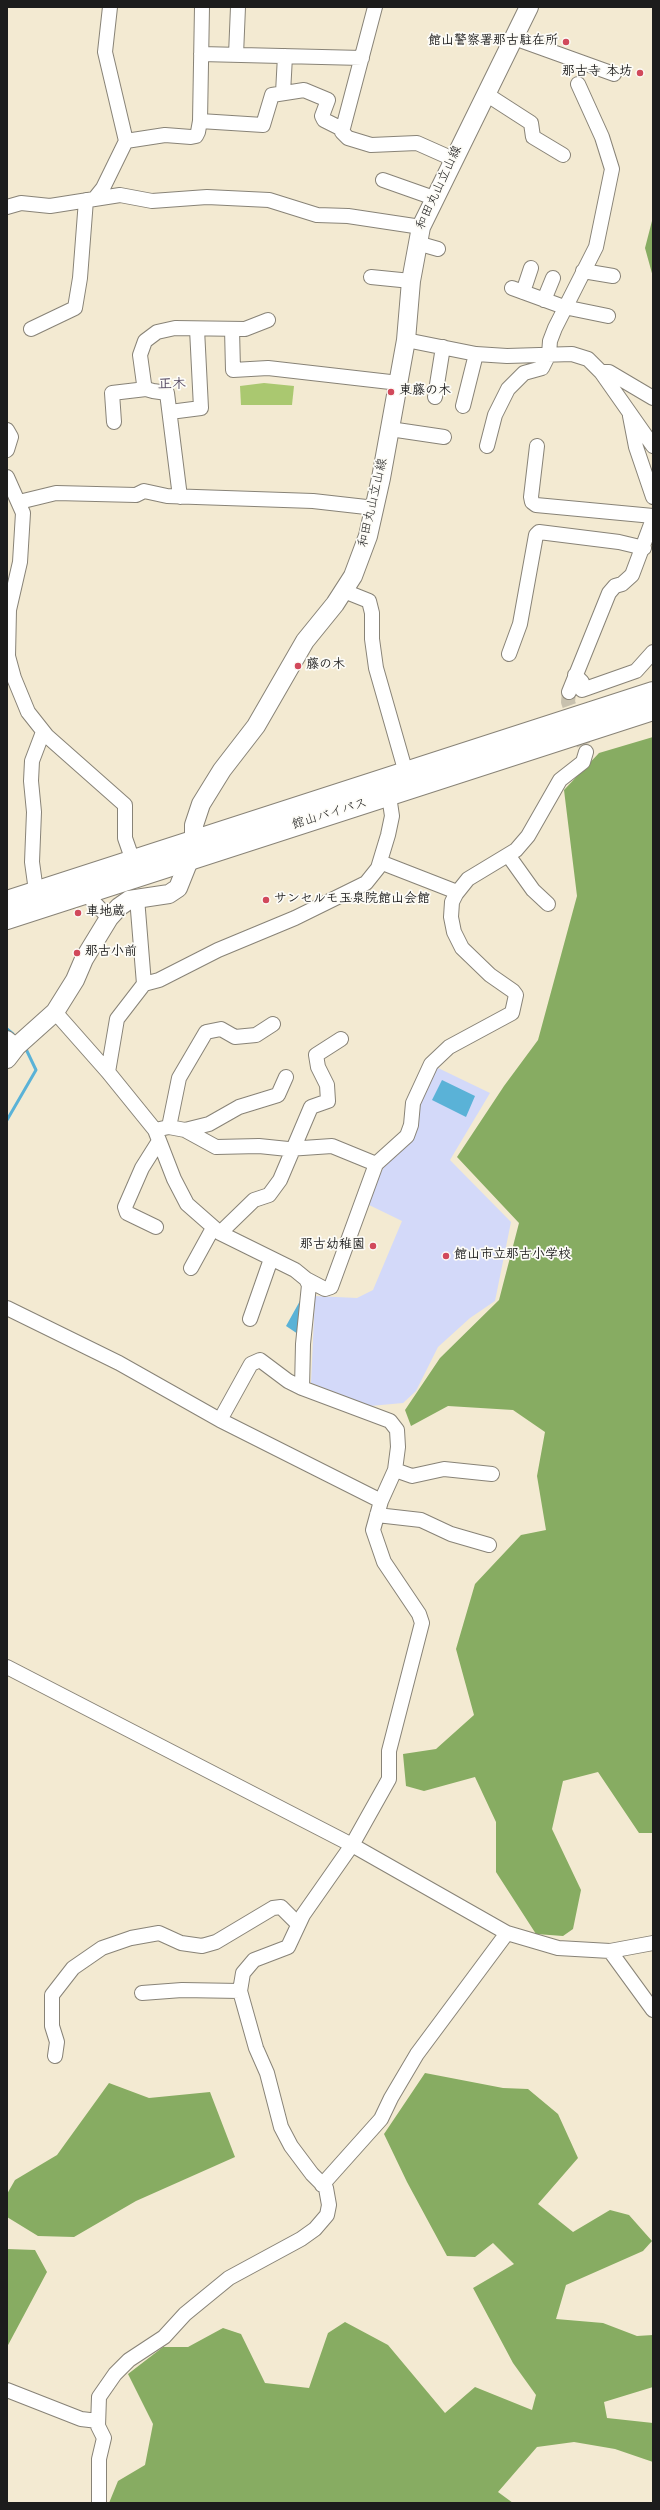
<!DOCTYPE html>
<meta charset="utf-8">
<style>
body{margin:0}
#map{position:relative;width:660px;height:2510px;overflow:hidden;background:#f3ead2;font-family:Kalam,sans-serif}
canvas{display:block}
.frame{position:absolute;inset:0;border:8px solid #1c1c1c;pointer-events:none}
</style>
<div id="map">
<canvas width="660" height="2510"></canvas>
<div class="frame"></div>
</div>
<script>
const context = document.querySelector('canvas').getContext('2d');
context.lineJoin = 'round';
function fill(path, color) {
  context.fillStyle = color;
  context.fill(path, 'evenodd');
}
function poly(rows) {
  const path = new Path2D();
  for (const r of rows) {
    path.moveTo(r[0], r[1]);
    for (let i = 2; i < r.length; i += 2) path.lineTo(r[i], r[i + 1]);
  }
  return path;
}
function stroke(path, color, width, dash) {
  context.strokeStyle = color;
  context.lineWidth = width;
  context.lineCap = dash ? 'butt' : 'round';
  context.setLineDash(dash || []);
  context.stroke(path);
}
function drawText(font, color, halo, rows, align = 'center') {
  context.font = font + ' Kalam,"Klee One",sans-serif';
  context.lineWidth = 3.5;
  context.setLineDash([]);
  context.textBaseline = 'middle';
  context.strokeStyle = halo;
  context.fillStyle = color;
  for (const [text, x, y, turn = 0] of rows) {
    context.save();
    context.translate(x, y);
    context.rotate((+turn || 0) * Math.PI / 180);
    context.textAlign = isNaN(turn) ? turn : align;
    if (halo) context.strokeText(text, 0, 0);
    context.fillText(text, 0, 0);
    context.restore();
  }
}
fill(poly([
 [436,1067,490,1093,450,1160,511,1222,495,1301,470,1318,438,1347,416,1391,403,1403,370,1406,311,1383,315,1296,357,1298,373,1290,402,1221,365,1203]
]), '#d3d9f9');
fill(poly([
 [264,383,294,386,292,405,241,405,240,386]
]), '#aac870');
fill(poly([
 [653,217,653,277,645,248],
 [653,737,653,1833,639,1833,598,1772,563,1781,552,1829,581,1890,573,1929,563,1936,536,1934,496,1872,496,1822,475,1777,424,1791,406,1786,403,1754,436,1749,474,1715,456,1649,475,1584,521,1535,546,1530,537,1476,545,1432,513,1410,448,1406,411,1426,405,1410,440,1358,499,1300,519,1223,457,1157,504,1086,538,1040,577,896,564,790,599,753],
 [425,2073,503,2088,528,2089,558,2114,578,2158,538,2204,573,2232,610,2210,629,2215,652,2241,643,2251,566,2285,556,2319,603,2323,637,2336,653,2335,653,2387,604,2402,607,2418,653,2423,653,2462,615,2449,574,2442,537,2447,498,2492,513,2503,109,2503,118,2481,145,2465,153,2424,128,2374,163,2347,188,2347,223,2328,241,2334,265,2383,309,2388,328,2333,345,2322,388,2345,445,2413,475,2387,532,2410,536,2395,513,2363,473,2288,514,2264,493,2243,475,2257,447,2256,407,2182,384,2134],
 [109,2083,149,2098,210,2092,235,2157,136,2201,74,2237,38,2236,7,2217,7,2194,15,2180,57,2155],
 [7,2249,35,2250,47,2272,7,2347]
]), '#87ac62');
fill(poly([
 [442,1080,475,1096,466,1117,432,1100],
 [301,1299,298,1334,286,1326]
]), '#5ab2d7');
stroke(poly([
 [7,1029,13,1034],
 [7,1120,36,1070,25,1047]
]), '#5ab2d7', 3);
stroke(poly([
 [569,692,568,702,586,752]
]), '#c8c1ae', 14, [14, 7]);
const minor = poly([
 [375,7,342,132,348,138,371,145,417,143,453,159],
 [514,38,614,74],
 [201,54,362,58],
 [236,55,238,7],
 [283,93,285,56],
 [486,94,531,123,533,137,563,155],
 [200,121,263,125,272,95,304,90,328,100,322,116,324,120,342,129],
 [126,141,165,135,191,137,196,136,198,132,200,121,202,7],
 [383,180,434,198],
 [95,198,103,188,126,141,105,52,110,7],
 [7,207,21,203,50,206,120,195,152,201,207,197,269,200,317,215,348,216,421,227],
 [417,243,438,249],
 [583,271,613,276],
 [371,277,411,281],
 [512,288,564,307,608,316],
 [523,292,531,268],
 [544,300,553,278],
 [31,329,75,308,80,278,86,200],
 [232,329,233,370,268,368,399,383],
 [406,340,476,354,507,356,572,354,588,359,601,372,653,446],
 [601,372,609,372,653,398],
 [435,397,443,347],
 [463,406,476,354],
 [170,412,201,408,197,329],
 [630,416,636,447,653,497],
 [114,422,112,393,146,389],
 [390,429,444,437],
 [7,430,11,437,7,450],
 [487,446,495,415,508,389,524,373,542,368,549,354,550,341,555,328,596,247,612,169,602,137,578,84],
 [537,446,531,497,532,502,536,505,653,516],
 [7,477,23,513,20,562,9,610,8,656,14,678,28,712,47,736,125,805,125,838,133,861],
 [180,497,167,393,153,391,146,389,144,384,140,355,145,341,157,332,175,328,245,329,268,320],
 [19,502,56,493,136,495,144,491,167,496,313,501,375,508],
 [344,591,369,601,372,613,372,639,376,668,406,773],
 [509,654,520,624,536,535,539,532,619,542,644,548],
 [575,675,582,682,582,690,636,671,653,652],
 [569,692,609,593,615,586,622,584,632,575,653,519],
 [508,855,533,890,548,904],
 [380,862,457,892],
 [36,891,32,862,34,812,31,781,32,761,43,732],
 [86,894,109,918],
 [137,898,144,984],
 [55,1012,108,1072,155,1130,174,1179,187,1204,220,1233,295,1270,306,1279,309,1285,303,1344,302,1388,390,1421,397,1430,398,1447,395,1470,381,1501,373,1530,384,1562,419,1614,422,1623,389,1751,389,1779,352,1845,303,1915,288,1947,254,1960,243,1973,240,1991,256,2048,267,2073,281,2127,291,2146,312,2174,326,2188,329,2205,327,2215,315,2229,301,2239,229,2278,185,2314,164,2337,129,2360,115,2374,99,2397,98,2426,104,2438,99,2459,99,2503],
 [7,1038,17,1046],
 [108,1072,117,1019,144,984,159,980,218,950,295,918,366,883,378,868,388,835,392,816,389,796],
 [169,1127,179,1078,206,1032,221,1029,235,1037,256,1035,273,1024],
 [155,1130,169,1127,185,1130,216,1147,259,1146,288,1149,332,1146,376,1164],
 [185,1130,209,1124,239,1107,278,1095,286,1077],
 [156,1227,127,1213,125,1207,142,1168,159,1141],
 [220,1233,254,1200,269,1195,280,1180,311,1107,328,1101,327,1085,318,1067,316,1055,341,1039],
 [191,1268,213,1228],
 [306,1279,325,1289,331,1287,376,1164,407,1136,411,1125,413,1103,431,1064,449,1047,512,1013,516,995,513,991,490,975,462,948,454,932,451,917,452,902,456,894,468,879,516,850,528,836,560,780,583,762,586,752],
 [7,1308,119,1363,220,1420,381,1501],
 [250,1319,271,1259],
 [220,1420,251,1364,260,1360,288,1381,302,1388],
 [395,1470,412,1476,444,1469,492,1474],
 [377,1515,421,1520,451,1534,489,1545],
 [7,1667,352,1845,507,1933,558,1948,610,1951,653,1943],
 [610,1951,653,2010],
 [142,1993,182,1990,240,1991],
 [55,2056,57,2042,52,2026,52,1995,73,1968,102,1948,131,1938,159,1933,181,1943,202,1946,216,1942,273,1908,281,1907,298,1924],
 [322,2185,381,2119,391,2098,417,2054,507,1933],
 [7,2390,81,2419,98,2421]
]);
const major = poly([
 [7,1059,17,1046,55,1012,75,980,84,959,109,918,119,907,129,900,169,894,178,888,190,858,194,841,194,825,201,804,222,770,256,726,305,641,335,604,353,576,368,536,381,478,406,340,411,281,421,227,529,7]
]);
const highway = poly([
 [7,901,653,692],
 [7,919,653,710]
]);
stroke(minor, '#888377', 16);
stroke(major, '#888377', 20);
stroke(highway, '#888377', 22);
stroke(minor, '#fff', 14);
stroke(major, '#fff', 18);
stroke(highway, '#fff', 20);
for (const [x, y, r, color] of [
 [566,42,4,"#d1495b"],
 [640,73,4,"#d1495b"],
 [391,392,4,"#d1495b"],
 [298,666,4,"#d1495b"],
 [266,900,4,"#d1495b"],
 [78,913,4,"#d1495b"],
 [77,953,4,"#d1495b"],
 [373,1246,4,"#d1495b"],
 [446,1256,4,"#d1495b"]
]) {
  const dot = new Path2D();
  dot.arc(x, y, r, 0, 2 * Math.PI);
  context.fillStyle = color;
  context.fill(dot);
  stroke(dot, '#fdfcf7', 1.5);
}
drawText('bold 13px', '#1c1c1c', '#fdfcf7', [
 ["館山警察署那古駐在所",558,42,"right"],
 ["那古寺 本坊",632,73,"right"],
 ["東藤の木",399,392],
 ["藤の木",306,666],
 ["サンセルモ玉泉院館山会館",274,900],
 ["車地蔵",86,913],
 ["那古小前",85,953],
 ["那古幼稚園",365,1246,"right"],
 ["館山市立那古小学校",454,1256]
], 'left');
drawText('13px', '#1c1c1c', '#fdfcf7', [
 ["和田丸山立山線",440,188,-65],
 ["和田丸山立山線",374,503,-77],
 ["館山バイパス",330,815,-17]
]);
drawText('bold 14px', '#584c64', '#fdfcf7', [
 ["正木",172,386]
]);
</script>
